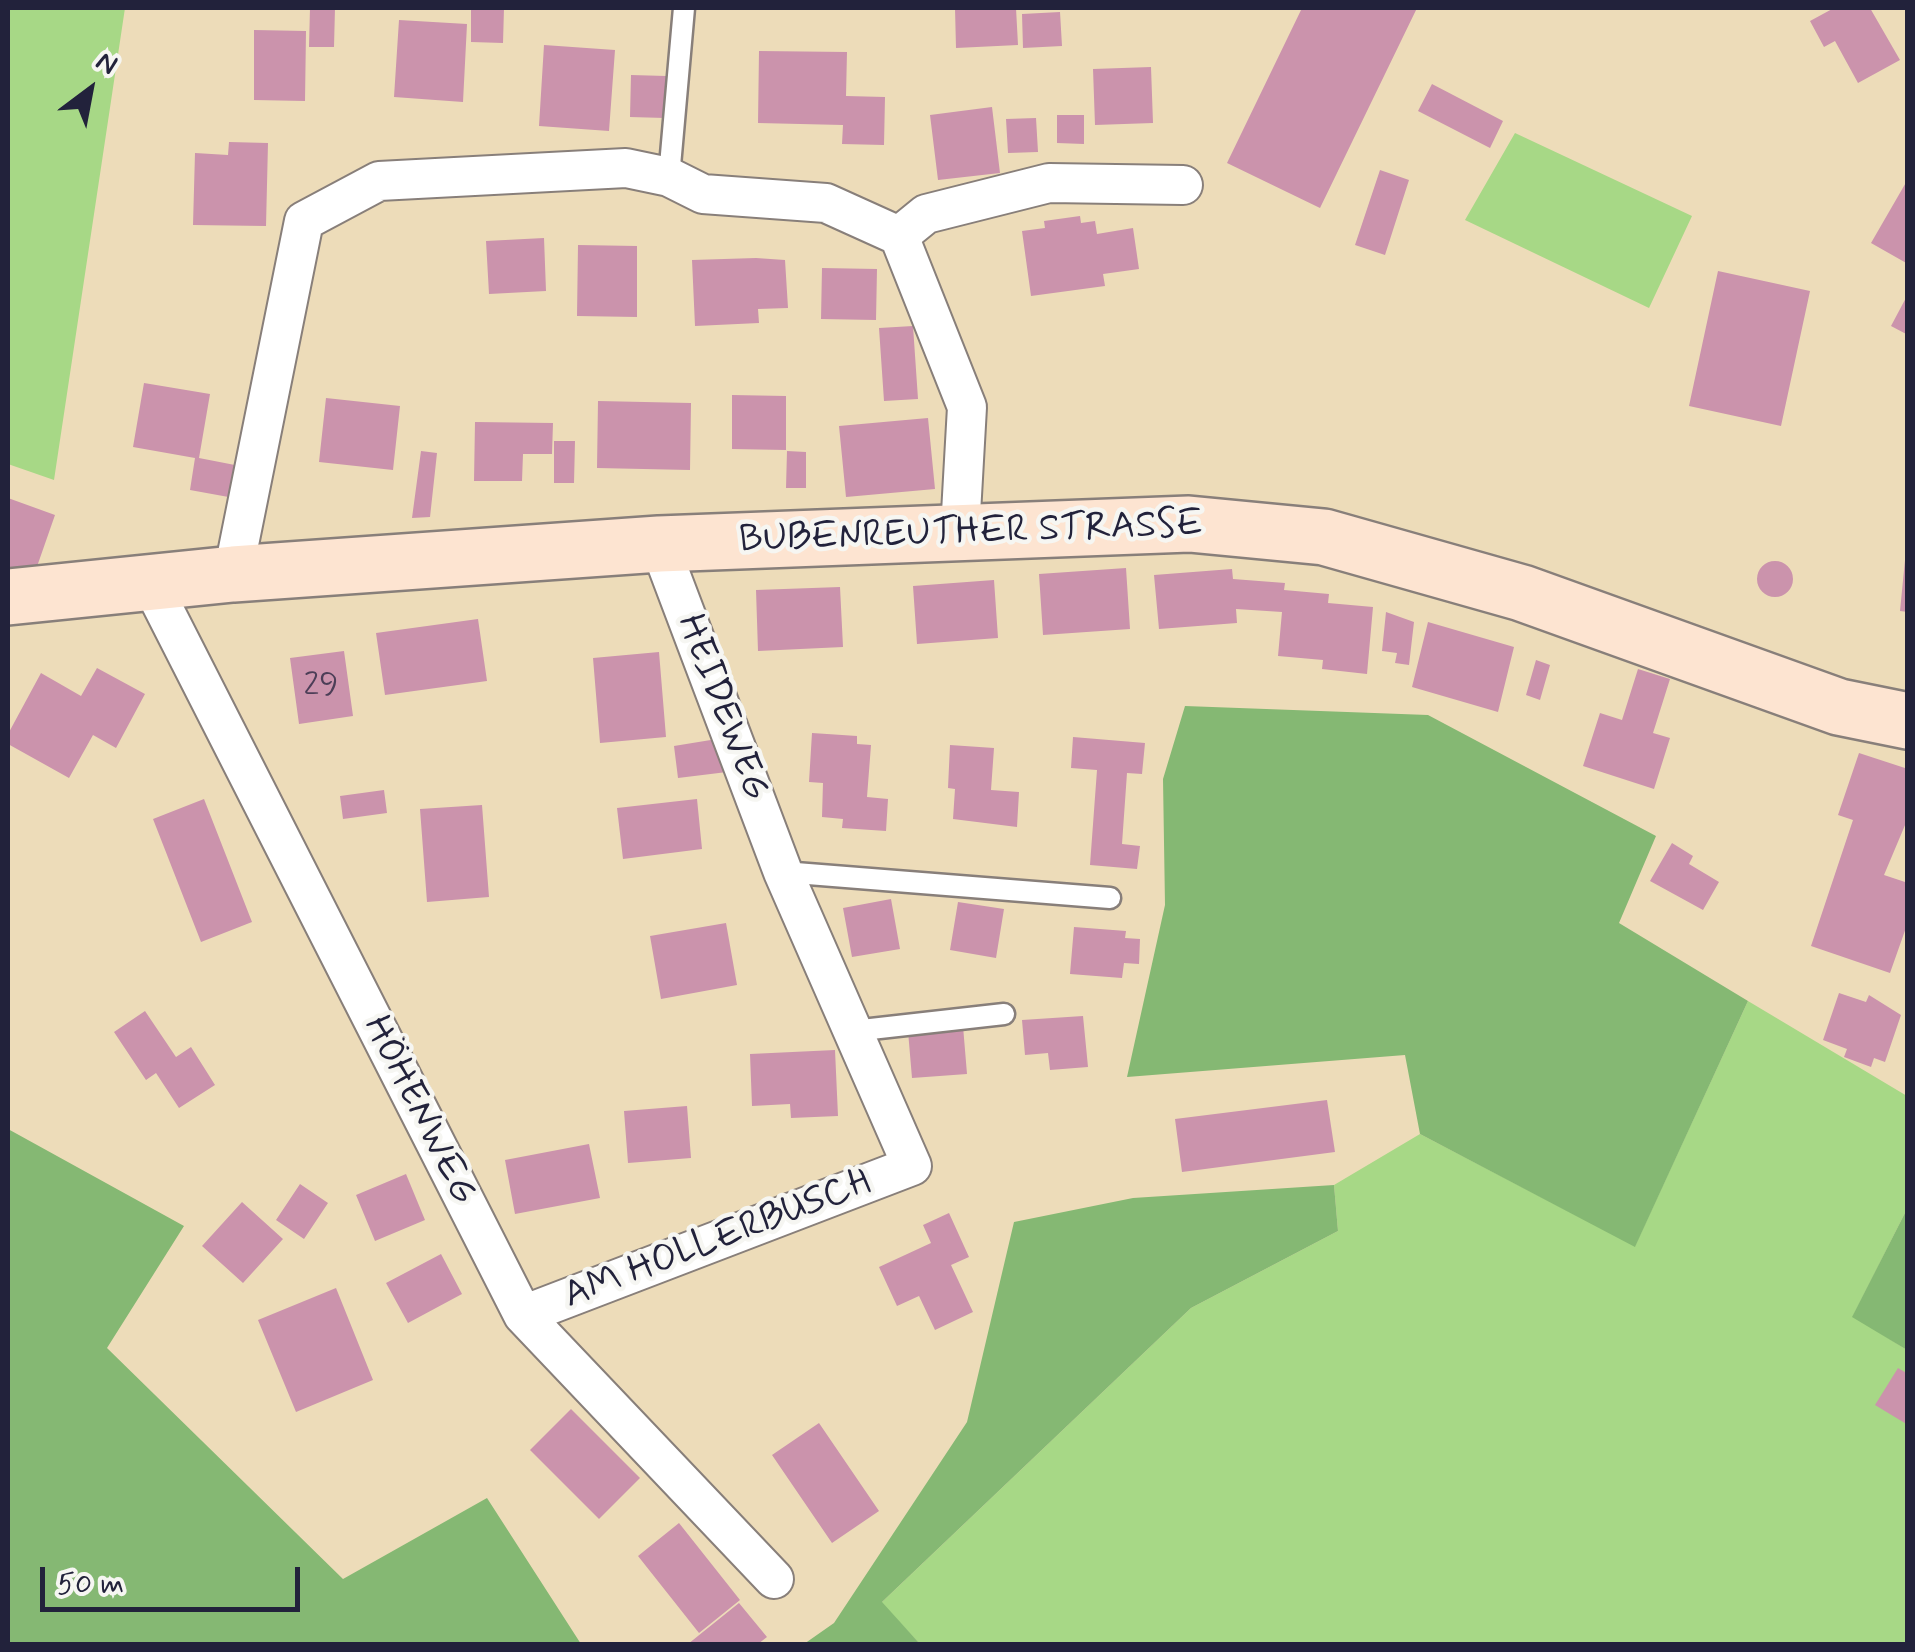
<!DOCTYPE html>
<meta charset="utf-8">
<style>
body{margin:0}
#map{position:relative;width:1915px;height:1652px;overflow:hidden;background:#eddcb9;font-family:Mynerve,sans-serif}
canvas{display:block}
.frame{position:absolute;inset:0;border:10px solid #22223b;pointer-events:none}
.north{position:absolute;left:40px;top:40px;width:100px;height:100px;-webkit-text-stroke:8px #f6f6f2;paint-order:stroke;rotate:32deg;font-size:28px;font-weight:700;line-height:40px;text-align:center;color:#22223b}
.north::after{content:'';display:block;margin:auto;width:35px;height:45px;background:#22223b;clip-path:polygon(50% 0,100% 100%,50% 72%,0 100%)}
.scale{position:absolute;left:40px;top:1567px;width:260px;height:45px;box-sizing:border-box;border:5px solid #22223b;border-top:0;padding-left:12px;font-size:30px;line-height:35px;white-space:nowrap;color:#22223b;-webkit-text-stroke:8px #f6f6f2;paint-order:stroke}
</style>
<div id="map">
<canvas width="1915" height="1652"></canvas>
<div class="frame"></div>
<div class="north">N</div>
<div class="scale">50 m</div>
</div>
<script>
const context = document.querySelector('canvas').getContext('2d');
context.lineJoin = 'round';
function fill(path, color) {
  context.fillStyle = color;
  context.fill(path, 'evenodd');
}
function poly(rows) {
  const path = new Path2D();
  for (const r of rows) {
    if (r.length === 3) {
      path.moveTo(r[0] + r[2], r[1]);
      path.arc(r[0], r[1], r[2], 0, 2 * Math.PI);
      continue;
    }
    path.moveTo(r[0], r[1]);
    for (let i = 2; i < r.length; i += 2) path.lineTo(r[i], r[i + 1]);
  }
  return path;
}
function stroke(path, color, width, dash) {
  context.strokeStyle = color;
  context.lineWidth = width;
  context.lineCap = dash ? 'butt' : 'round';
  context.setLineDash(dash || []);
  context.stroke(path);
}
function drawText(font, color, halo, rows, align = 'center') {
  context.font = font + ' Mynerve,sans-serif';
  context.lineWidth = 9;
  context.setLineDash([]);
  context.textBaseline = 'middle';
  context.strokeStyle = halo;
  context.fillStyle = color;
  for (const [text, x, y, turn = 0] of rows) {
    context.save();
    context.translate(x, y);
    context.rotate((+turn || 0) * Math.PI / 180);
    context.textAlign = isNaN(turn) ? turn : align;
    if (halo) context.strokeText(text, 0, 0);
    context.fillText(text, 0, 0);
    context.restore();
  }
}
fill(poly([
 [8,8,125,8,54,480,8,464],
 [1515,133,1692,216,1649,308,1465,220],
 [1748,1001,1907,1096,1907,1209,1853,1316,1907,1350,1907,1644,920,1644,881,1603,1191,1308,1338,1231,1334,1185,1420,1134,1635,1246]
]), '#a7d886');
fill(poly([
 [1185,706,1428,715,1656,836,1619,923,1748,1001,1635,1247,1420,1134,1405,1055,1127,1077,1165,905,1163,779],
 [8,1129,184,1226,107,1348,343,1579,487,1498,581,1644,8,1644],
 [1334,1185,1338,1231,1191,1308,882,1602,920,1644,804,1644,834,1623,967,1422,1014,1222,1133,1198],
 [1907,1209,1907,1350,1852,1317]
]), '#85b873');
fill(poly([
 [310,8,335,8,334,47,309,47],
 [471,8,504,8,503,43,471,42],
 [955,8,1016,8,1018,45,956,48],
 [1302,8,1417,8,1320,208,1227,163],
 [1834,8,1870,8,1900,60,1858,83,1835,41,1824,47,1810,21],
 [1060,12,1062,46,1023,48,1022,14],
 [399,20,467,24,463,102,394,97],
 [254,30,306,31,305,101,254,100],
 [544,45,615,50,609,131,539,126],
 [759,51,847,52,846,96,885,97,884,145,842,144,843,125,758,123],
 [1151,67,1153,123,1095,125,1093,69],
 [631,75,666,76,665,118,630,117],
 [1432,84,1503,121,1490,148,1418,111],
 [992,107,1000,173,938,180,930,115],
 [1057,115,1084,115,1084,144,1057,143],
 [1036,118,1038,152,1008,153,1006,119],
 [229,142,268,143,266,226,193,225,195,153,228,155],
 [1380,170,1409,180,1385,255,1355,245],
 [1908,179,1908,264,1871,243],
 [1080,216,1081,223,1095,221,1097,234,1133,228,1139,269,1103,274,1105,286,1031,296,1022,231,1045,228,1044,221],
 [544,238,546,291,489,294,486,241],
 [578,245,637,246,637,317,577,316],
 [756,258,785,260,788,308,758,309,759,323,695,326,692,260],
 [822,268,877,269,876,320,821,319],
 [1718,271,1810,291,1781,426,1689,406],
 [1908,294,1908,335,1891,326],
 [913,326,918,399,884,401,879,328],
 [144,383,210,394,199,458,240,466,234,498,190,490,195,458,133,447],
 [732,395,786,396,786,450,732,449],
 [326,398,400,406,393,470,319,462],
 [598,401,691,403,690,470,597,468],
 [928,418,935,489,846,497,839,426],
 [475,422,553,423,552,454,523,454,522,481,474,481],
 [554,441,575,441,574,483,554,483],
 [421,451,437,453,430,517,412,518],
 [787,451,806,452,806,488,786,488],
 [8,498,55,515,33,578,8,569],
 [1905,560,1908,560,1908,612,1900,611],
 [1775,579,18],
 [1126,568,1130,629,1043,635,1039,574],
 [1232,569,1233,579,1285,583,1284,590,1329,594,1328,603,1373,607,1367,674,1322,669,1323,660,1278,656,1282,612,1236,609,1237,623,1159,629,1154,575],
 [994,580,998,638,917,644,913,586],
 [840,587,843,647,758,651,756,590],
 [1386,612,1414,622,1409,665,1395,663,1397,653,1382,651],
 [478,619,487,681,385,695,376,633],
 [1428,622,1514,647,1498,712,1412,687],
 [344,651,353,716,299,724,290,658],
 [659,652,666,737,600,743,593,658],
 [1536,660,1550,665,1540,700,1526,695],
 [97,668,145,694,116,748,93,735,69,778,8,744,8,734,41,673,81,696],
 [1638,669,1670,679,1653,733,1670,738,1654,789,1583,766,1600,713,1622,720],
 [812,733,857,736,857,744,871,745,867,797,888,799,886,831,842,828,843,819,822,817,823,783,809,782],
 [1073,737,1145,743,1142,774,1127,773,1122,844,1140,846,1137,869,1090,865,1097,770,1071,768],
 [723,738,727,772,678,778,674,746],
 [950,745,994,748,991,790,1019,792,1017,827,953,819,955,789,948,788],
 [1859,753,1908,769,1908,818,1884,875,1908,883,1908,922,1890,973,1811,946,1853,820,1838,815],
 [384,790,387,813,343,819,340,796],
 [204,799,252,922,201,942,153,819],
 [697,799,702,849,623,859,617,808],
 [482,805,489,897,427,902,420,809],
 [1672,843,1693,856,1689,864,1719,882,1703,910,1650,881],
 [891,899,900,949,852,957,843,908],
 [958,902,1004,909,996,958,950,950],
 [726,923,737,985,661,999,650,936],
 [1074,927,1126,931,1125,938,1140,939,1139,964,1124,963,1122,978,1070,974],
 [1839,993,1866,1002,1869,995,1901,1015,1885,1062,1874,1058,1871,1067,1844,1057,1847,1049,1823,1040],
 [145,1011,176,1057,191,1047,215,1085,179,1108,156,1073,146,1080,114,1032],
 [1083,1016,1088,1067,1050,1070,1048,1053,1025,1055,1022,1020],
 [963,1026,967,1074,912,1078,908,1031],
 [835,1050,838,1116,791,1118,790,1104,752,1106,750,1054],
 [1327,1100,1335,1152,1182,1172,1175,1119],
 [687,1106,691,1158,628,1163,624,1111],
 [589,1144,600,1198,515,1214,505,1160],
 [406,1174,425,1220,375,1241,356,1195],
 [300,1184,328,1203,304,1239,276,1220],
 [242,1202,283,1239,243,1283,202,1246],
 [949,1213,969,1257,951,1265,973,1312,935,1330,919,1296,897,1306,879,1267,931,1243,923,1225],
 [441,1254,462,1294,408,1323,386,1283],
 [336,1288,373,1380,296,1412,258,1320],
 [1898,1368,1908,1374,1908,1425,1875,1405],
 [571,1409,640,1478,599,1519,530,1450],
 [819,1423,879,1511,832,1543,772,1455],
 [679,1523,740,1600,699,1633,638,1556],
 [739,1603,767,1637,758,1644,688,1644]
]), '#cb93ac');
const lane = poly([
 [669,177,684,8],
 [783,872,1110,898],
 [853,1031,1004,1014]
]);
const street = poly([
 [899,236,926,214,1049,183,1183,185],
 [233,574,304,221,379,181,626,168,669,177,703,194,826,203,899,236,967,407,960,531],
 [150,582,523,1315,774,1579],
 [523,1315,912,1166,783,872,659,544]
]);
const secondary = poly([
 [8,597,233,574,659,544,1189,524,1324,537,1522,593,1839,707,1908,721]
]);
stroke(lane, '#887f7a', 25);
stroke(street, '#887f7a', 42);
stroke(secondary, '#887f7a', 60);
stroke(lane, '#fff', 20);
stroke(street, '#fff', 38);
stroke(secondary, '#fde4d1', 55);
drawText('32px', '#4c3e57', null, [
 ["29",321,687]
]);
drawText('38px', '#22223b', '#f6f6f2', [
 ["BUBENREUTHER STRASSE",971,534,-2],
 ["HEIDEWEG",721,708,69],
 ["HÖHENWEG",418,1111,63],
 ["AM HOLLERBUSCH",718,1241,-21]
]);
</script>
